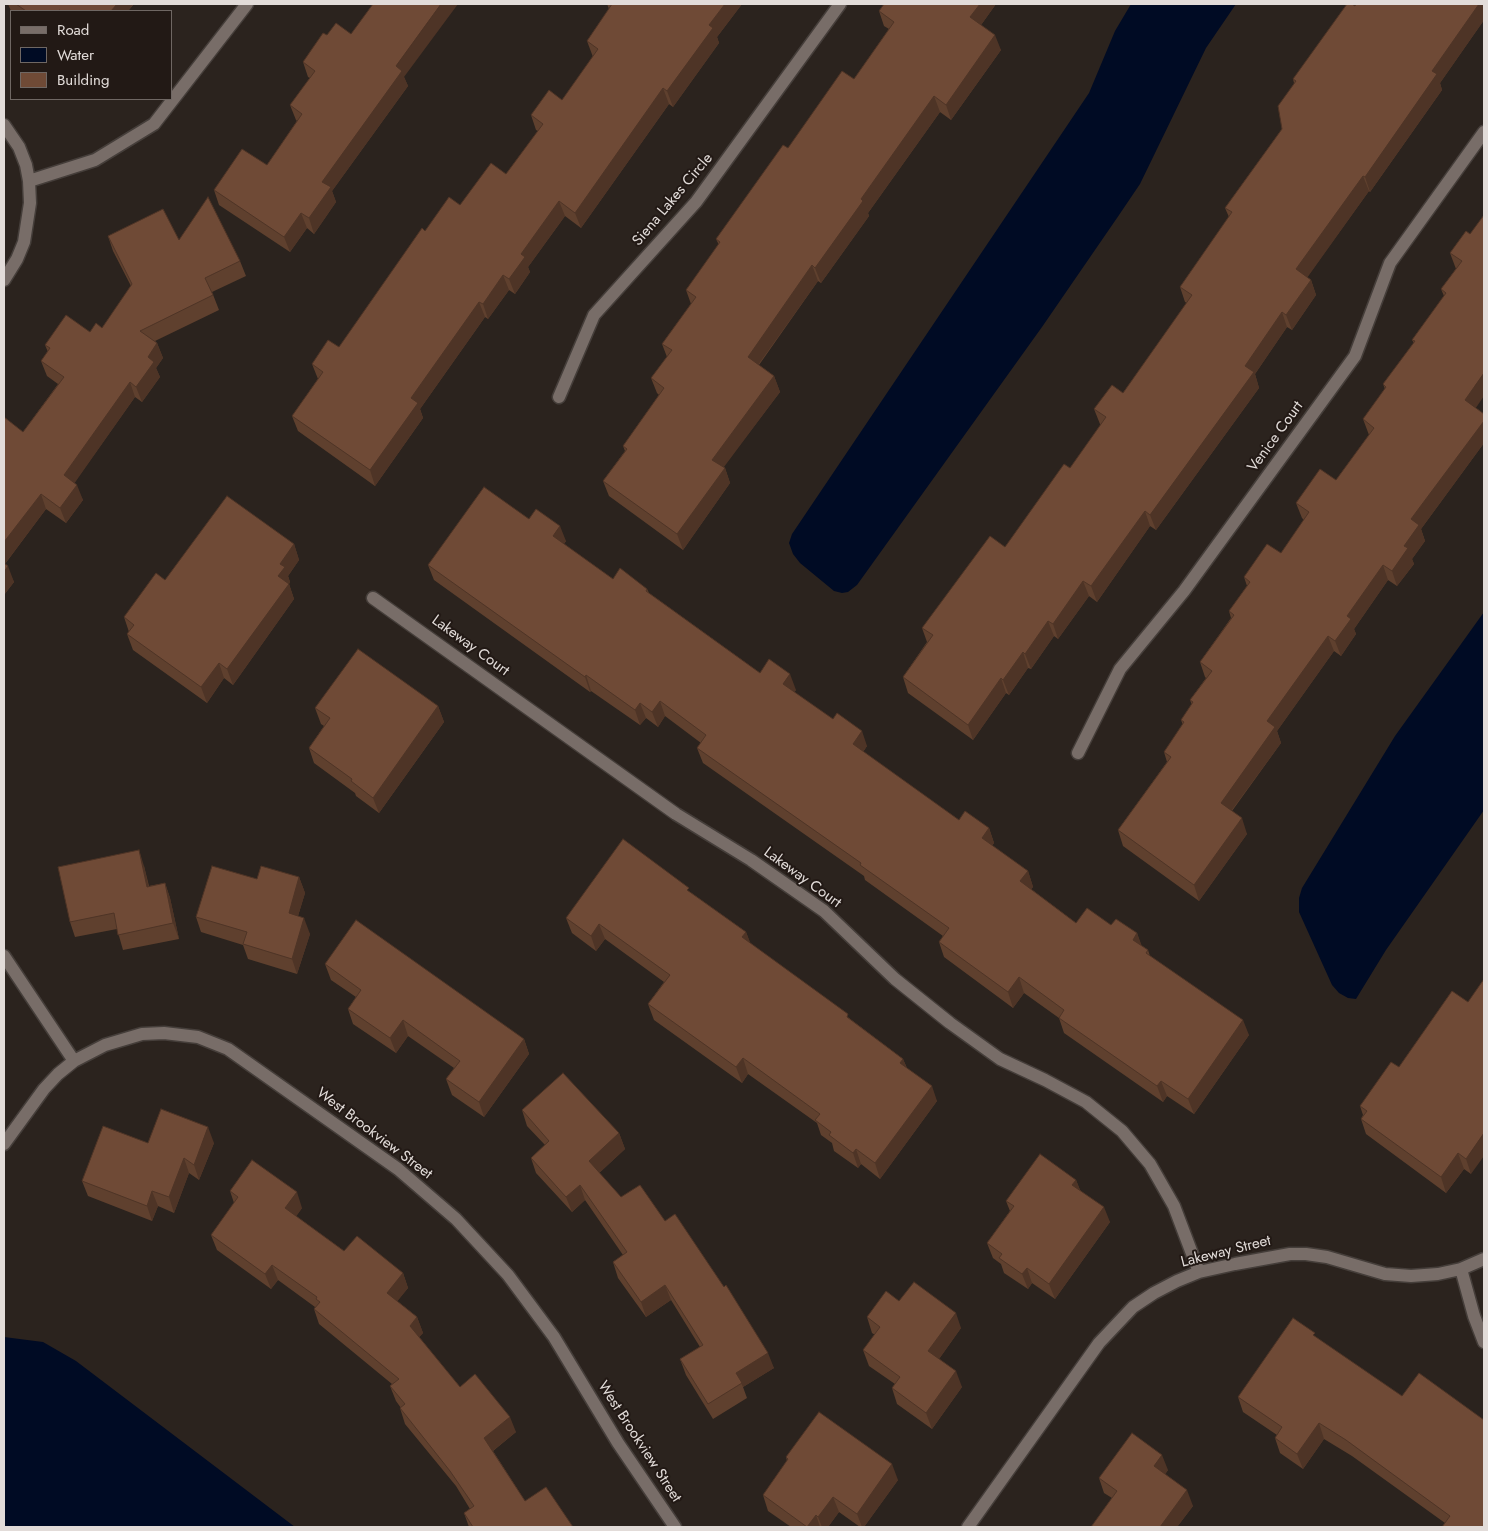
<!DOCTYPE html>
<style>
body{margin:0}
#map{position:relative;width:1488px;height:1531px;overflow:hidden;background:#2b231e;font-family:Jost,sans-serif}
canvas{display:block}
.frame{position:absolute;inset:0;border:5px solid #e2dcd9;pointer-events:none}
.legend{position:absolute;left:10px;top:10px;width:162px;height:90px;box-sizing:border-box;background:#221915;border:1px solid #6f6763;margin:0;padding:6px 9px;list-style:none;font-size:15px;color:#e2dcd9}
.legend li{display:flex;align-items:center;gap:10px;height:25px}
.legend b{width:25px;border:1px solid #6f6763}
</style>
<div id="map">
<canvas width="1488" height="1531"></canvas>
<div class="frame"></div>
<ul class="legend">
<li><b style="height:6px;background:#786d68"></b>Road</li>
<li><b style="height:14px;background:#000b24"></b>Water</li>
<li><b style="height:14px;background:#6f4a36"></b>Building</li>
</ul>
</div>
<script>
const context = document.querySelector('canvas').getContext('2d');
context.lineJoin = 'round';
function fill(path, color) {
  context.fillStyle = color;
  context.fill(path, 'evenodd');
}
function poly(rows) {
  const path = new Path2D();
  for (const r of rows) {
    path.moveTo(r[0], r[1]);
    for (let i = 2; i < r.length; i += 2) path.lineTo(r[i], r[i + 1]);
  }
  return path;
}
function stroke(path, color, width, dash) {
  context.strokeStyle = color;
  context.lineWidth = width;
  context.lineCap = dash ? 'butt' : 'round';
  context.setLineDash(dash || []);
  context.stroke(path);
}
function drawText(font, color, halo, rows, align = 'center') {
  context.font = font + ' Jost,sans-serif';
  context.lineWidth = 4;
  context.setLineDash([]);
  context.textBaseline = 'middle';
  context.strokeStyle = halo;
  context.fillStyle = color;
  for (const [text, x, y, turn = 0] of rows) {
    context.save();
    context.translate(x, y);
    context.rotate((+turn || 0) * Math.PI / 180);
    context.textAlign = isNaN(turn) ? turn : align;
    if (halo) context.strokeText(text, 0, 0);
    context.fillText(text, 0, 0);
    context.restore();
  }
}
fill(poly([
 [1131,4,1236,4,1206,48,1140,184,1117,218,1042,327,857,585,848,592,842,593,834,591,800,563,793,554,789,543,792,534,1089,93,1115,31],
 [1484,612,1484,810,1386,950,1356,999,1348,998,1339,993,1332,985,1299,912,1299,898,1302,888,1395,736],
 [4,1337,43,1342,76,1361,295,1527,4,1527]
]), '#000b24');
const street = poly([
 [4,125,19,147,26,165,29,181],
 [4,280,17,259,24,242,30,203,29,181,95,160,154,124,247,4],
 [559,397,594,315,696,202,840,4],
 [373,598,676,814,751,860,824,911,895,979,950,1023,1000,1059,1045,1080,1086,1102,1122,1131,1150,1164,1174,1206,1199,1272],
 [1078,753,1120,669,1184,591,1355,356,1390,263,1484,132],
 [4,956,74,1061],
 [4,1144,44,1089,58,1074,74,1061,105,1045,142,1034,164,1033,198,1037,228,1049,398,1169,456,1219,508,1275,554,1337,618,1443,675,1527],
 [1461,1269,1474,1316,1484,1342],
 [968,1527,1099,1343,1133,1307,1154,1293,1177,1281,1199,1272,1235,1264,1290,1254,1306,1254,1327,1257,1385,1274,1411,1276,1438,1274,1461,1269,1484,1259]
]);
stroke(street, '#453e3a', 15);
stroke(street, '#786d68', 12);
fill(poly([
 [8,4,134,4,128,11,11,11],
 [607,4,742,4,717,37,719,43,673,107,669,104,581,228,565,216,528,267,530,272,515,294,509,290,488,319,485,317,420,409,423,418,375,486,298,431,292,416,318,379,312,364,339,347,425,231,460,205,506,174,538,131,536,130,531,115,562,100,593,57,587,41,609,9],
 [996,4,981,25,1001,50,951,120,940,112,868,213,869,216,821,283,818,281,759,365,774,376,780,392,723,467,725,468,730,483,683,550,609,496,603,481,625,451,623,446,659,395,657,393,651,378,667,357,662,344,691,304,686,290,719,245,716,239,788,148,854,79,889,29,884,26,879,11],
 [1356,4,1484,4,1484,20,1440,83,1442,90,1370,192,1369,191,1307,277,1311,280,1316,295,1292,330,1287,327,1255,374,1259,388,1156,530,1150,526,1097,602,1089,596,1058,639,1054,636,1031,669,1028,668,1009,695,1006,693,973,740,908,693,903,677,927,642,922,628,1005,547,1070,468,1101,425,1100,424,1094,409,1123,393,1187,303,1185,302,1180,287,1229,217,1225,208,1282,129,1294,83,1293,79],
 [327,35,404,77,408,86,332,191,336,202,314,234,307,228,290,252,219,205,214,190,267,165,297,121,296,120,290,105,310,78,308,77,303,62],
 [1466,231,1476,408,1484,414,1484,443,1421,529,1425,541,1412,559,1414,564,1397,586,1388,580,1354,629,1356,634,1341,656,1334,651,1277,731,1281,743,1232,811,1247,834,1199,901,1123,846,1118,830,1167,762,1164,752,1183,725,1181,720,1192,705,1190,700,1206,678,1205,677,1200,662,1231,618,1229,611,1247,586,1244,577,1281,553,1304,520,1302,518,1296,503,1336,480,1369,435,1363,419,1385,389,1383,384,1414,343,1412,340,1444,296,1441,289,1456,269,1450,253],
 [108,236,179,240,240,261,246,276,212,292,219,310,155,341,157,343,163,358,156,368,160,377,142,402,135,397,74,483,83,500,66,523,46,509,5,564,14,582,4,595,4,417,23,432,58,384,47,376,41,361,48,352,45,345,102,328,131,286,113,251],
 [529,519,566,541,564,544,613,579,647,589,649,593,760,673,796,690,794,692,867,746,863,752,959,820,989,828,994,843,992,846,1028,871,1033,887,1031,889,1076,923,1111,925,1137,933,1141,945,1148,950,1150,956,1249,1035,1194,1114,1167,1096,1163,1102,1064,1033,1059,1018,1024,993,1013,1008,944,957,939,942,943,936,865,880,864,876,703,763,697,748,701,743,665,716,658,727,646,718,640,725,591,691,590,692,434,580,428,565],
 [294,544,299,560,288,576,290,582,289,584,294,599,233,685,224,678,207,703,133,650,127,634,129,632,124,617,165,580],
 [438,706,444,722,379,813,356,796,355,793,314,763,309,748,324,726,321,724,315,708],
 [144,866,149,886,165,883,170,898,179,939,123,950,117,929,75,937,70,922],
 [299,877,305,893,298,916,310,934,297,974,248,959,243,945,201,932,196,917,257,879],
 [690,892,746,932,750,943,903,1059,907,1068,937,1101,880,1179,861,1164,858,1168,834,1151,832,1143,821,1135,817,1123,748,1074,742,1083,654,1020,648,1004,664,982,605,939,596,951,572,933,566,918],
 [325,964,524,1039,529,1054,484,1117,452,1095,446,1079,454,1068,408,1036,396,1053,353,1024,348,1009,356,997,331,980],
 [1452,991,1471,1174,1464,1169,1446,1193,1366,1134,1361,1119,1363,1115,1360,1106,1399,1067],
 [522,1110,619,1133,625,1149,599,1173,621,1197,665,1221,774,1368,743,1387,747,1398,713,1419,686,1375,680,1359,700,1347,671,1300,646,1317,618,1278,613,1262,623,1255,585,1200,572,1212,536,1173,531,1158,545,1145,527,1126],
 [148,1143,214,1143,199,1180,189,1173,174,1213,158,1206,152,1221,88,1196,82,1181],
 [1076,1180,1080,1190,1110,1222,1055,1299,1032,1283,1028,1289,1004,1273,1001,1264,993,1258,987,1243,1010,1211,1006,1201],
 [230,1191,302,1208,296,1216,344,1251,403,1273,408,1288,397,1301,417,1317,423,1333,419,1337,460,1387,516,1432,493,1451,525,1501,573,1527,469,1527,464,1513,470,1509,456,1486,405,1424,400,1408,401,1408,396,1401,390,1386,392,1384,319,1324,314,1309,315,1307,278,1280,271,1289,217,1250,211,1235,234,1203],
 [899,1301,961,1328,939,1359,962,1387,932,1429,897,1404,892,1388,895,1384,869,1366,863,1350,875,1335,872,1333,867,1317],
 [1316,1337,1484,1527,1445,1523,1352,1456,1324,1439,1303,1469,1280,1453,1275,1438,1277,1435,1243,1412,1238,1397],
 [786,1457,898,1480,864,1527,860,1527,839,1512,828,1527,791,1527,768,1511,763,1495,787,1461],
 [1168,1470,1165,1474,1193,1506,1177,1527,1091,1527,1112,1498,1104,1493,1099,1478]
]), '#5f402e');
fill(poly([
 [117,4,134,4,128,11,111,11],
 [441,4,458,4,404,77,408,86,332,191,336,202,314,234,309,218,322,182,396,66],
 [725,4,742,4,717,37,719,43,673,107,667,91,709,25],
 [980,4,996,4,976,32,970,17],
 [1479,4,1483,4,1484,7,1484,20,1440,83,1442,90,1370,192,1365,177,1432,71],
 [995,35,1001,50,951,120,946,105],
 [663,88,669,104,581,228,575,213],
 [934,96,940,112,868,213,869,216,821,283,815,268,861,199],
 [1363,176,1369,191,1302,285,1296,269],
 [559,201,565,216,528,267,530,272,515,294,509,279,521,254],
 [301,213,307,228,290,252,284,237],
 [812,265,818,281,753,372,748,357],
 [503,275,509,290,488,319,483,304],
 [1311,280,1316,295,1292,330,1286,315],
 [479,302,485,317,420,409,423,418,375,486,370,470,411,398],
 [1282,312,1287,327,1255,374,1259,388,1156,530,1150,515,1245,366],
 [157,343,163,358,156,368,160,377,142,402,136,387,148,357],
 [1484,373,1484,396,1471,415,1465,400],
 [774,376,780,392,718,475,712,460],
 [130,382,135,397,69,491,64,475],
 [1484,421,1484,443,1421,529,1425,541,1412,559,1414,564,1397,586,1392,571,1404,546,1411,519],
 [725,468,730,483,683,550,677,534],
 [77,485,83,500,66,523,60,508],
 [41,494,46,509,4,565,4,542],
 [1145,511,1150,526,1097,602,1091,586],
 [560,526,566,541,558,551,553,536],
 [294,544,299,560,288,576,290,582,289,584,294,599,233,685,227,669,278,576,280,564],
 [1383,565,1388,580,1354,629,1356,634,1341,656,1335,641,1347,616],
 [8,566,14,582,4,595,4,572],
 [1083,581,1089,596,1058,639,1053,624],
 [1048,621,1054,636,1031,669,1025,654],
 [1328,636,1334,651,1277,731,1281,743,1226,818,1221,803,1267,721],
 [1023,652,1028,668,1009,695,1003,680],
 [219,663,224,678,207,703,201,687],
 [790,674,796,690,788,699,783,684],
 [586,675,591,691,590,692,585,677],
 [1001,678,1006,693,973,740,968,725],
 [660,701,665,716,658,727,652,712],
 [640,703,646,718,640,725,635,710],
 [438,706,444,722,379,813,373,798],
 [862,731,867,746,858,759,853,744],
 [1242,818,1247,834,1199,901,1194,885],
 [989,828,994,843,987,853,982,838],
 [139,850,144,866,152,902,147,887],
 [1028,871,1033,887,1026,897,1020,881],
 [299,877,305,893,294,929,289,913],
 [165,883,170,898,179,939,173,923],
 [304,918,310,934,297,974,292,959],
 [599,924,605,939,596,951,591,936],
 [746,932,752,947,742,937],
 [1137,933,1143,949,1133,940],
 [1019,977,1024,993,1013,1008,1008,992],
 [403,1020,408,1036,396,1053,390,1038],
 [1243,1020,1249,1035,1194,1114,1188,1099],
 [524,1039,529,1054,484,1117,479,1102],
 [743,1058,748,1074,742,1083,736,1067],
 [903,1059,909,1074,900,1063],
 [1161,1081,1167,1096,1163,1102,1157,1086],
 [932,1086,937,1101,880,1179,875,1163],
 [208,1127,214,1143,199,1180,194,1165],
 [619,1133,625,1149,595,1177,589,1161],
 [1484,1133,1484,1156,1471,1174,1466,1159],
 [856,1149,861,1164,858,1168,853,1153],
 [1458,1153,1464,1169,1446,1193,1441,1177],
 [184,1158,189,1173,174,1213,169,1197],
 [1076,1180,1082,1195,1072,1185],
 [580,1185,585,1200,572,1212,566,1197],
 [152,1191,158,1206,152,1221,147,1206],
 [297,1192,302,1208,291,1224,285,1208],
 [1104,1207,1110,1222,1055,1299,1049,1284],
 [272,1265,278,1280,271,1289,265,1274],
 [1027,1268,1032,1283,1028,1289,1022,1274],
 [403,1273,408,1288,392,1308,387,1293],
 [665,1285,671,1300,646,1317,641,1302],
 [956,1313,961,1328,934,1366,928,1351],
 [417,1317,423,1333,415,1342,410,1326],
 [768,1353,774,1368,743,1387,736,1373],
 [956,1371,962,1387,932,1429,926,1413],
 [510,1417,516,1432,490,1453,484,1438],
 [1319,1423,1324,1439,1303,1469,1297,1454],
 [1162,1455,1168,1470,1160,1482,1154,1466],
 [892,1464,898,1480,864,1527,862,1527,857,1514],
 [1187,1490,1193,1506,1177,1527,1160,1527],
 [833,1497,839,1512,828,1527,822,1527,818,1517],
 [816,1515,820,1527,807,1527]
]), '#4e3426');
const building = poly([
 [16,4,117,4,111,11,61,11,59,10,58,11,26,11,16,4],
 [373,4,441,4,396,66,402,71,322,182,331,187,309,218,301,213,284,237,214,190,242,149,267,165,302,114,290,105,315,71,303,62,323,33,327,35,336,23,351,34,373,4],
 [612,4,725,4,709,25,713,28,667,91,663,88,575,213,559,201,521,254,525,257,509,279,503,275,483,304,479,302,411,398,418,403,370,470,292,416,323,372,312,364,328,340,339,347,422,228,425,231,449,197,460,205,491,163,506,174,543,124,531,115,549,90,562,100,598,49,587,41,612,4],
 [884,4,980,4,970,17,995,35,946,105,934,96,861,199,863,201,815,268,812,265,748,357,774,376,712,460,725,468,677,534,603,481,627,449,623,446,664,388,651,378,672,350,662,344,696,297,686,290,720,242,716,239,783,145,788,148,842,71,854,79,894,22,879,11,884,4],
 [1347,4,1352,4,1355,6,1356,4,1479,4,1432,71,1437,74,1365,177,1363,176,1296,269,1311,280,1286,315,1282,312,1245,366,1254,372,1150,515,1145,511,1091,586,1083,581,1053,624,1048,621,1025,654,1023,652,1003,680,1001,678,968,725,903,677,933,635,922,628,990,536,1005,547,1064,464,1070,468,1106,417,1094,409,1112,385,1123,393,1192,295,1180,287,1232,212,1225,208,1282,129,1278,106,1296,81,1293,79,1347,4],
 [208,197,240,261,205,278,213,295,140,331,157,343,148,357,154,362,136,387,130,382,64,475,77,485,60,508,41,494,4,542,4,417,23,432,64,377,41,361,50,348,45,345,66,315,90,332,96,323,102,328,132,284,108,236,163,209,179,240,208,197],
 [1484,215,1484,373,1465,400,1484,414,1484,421,1411,519,1419,525,1404,546,1408,548,1392,571,1383,565,1347,616,1351,619,1335,641,1328,636,1267,721,1275,727,1221,803,1242,818,1194,885,1118,830,1171,757,1164,752,1184,722,1181,720,1193,702,1190,700,1212,671,1200,662,1234,615,1229,611,1250,582,1244,577,1267,544,1281,553,1309,512,1296,503,1320,469,1336,480,1374,428,1363,419,1386,387,1383,384,1415,341,1412,340,1446,293,1441,289,1462,261,1450,253,1466,231,1470,234,1484,215],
 [484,487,529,519,536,509,560,526,553,536,613,579,620,568,647,589,646,591,760,673,769,659,790,674,783,684,833,719,837,713,862,731,853,744,959,820,965,811,989,828,982,838,1028,871,1020,881,1076,923,1087,908,1111,925,1116,919,1137,933,1133,940,1148,950,1146,953,1243,1020,1188,1099,1161,1081,1157,1086,1059,1018,1064,1010,1019,977,1008,992,939,942,949,928,860,865,861,863,697,748,706,735,660,701,652,712,640,703,635,710,586,675,585,677,428,565,484,487],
 [227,496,294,544,280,564,285,567,278,576,289,584,227,669,219,663,201,687,127,634,134,625,124,617,156,573,165,580,227,496],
 [4,563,8,566,4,572,4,563],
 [358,649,438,706,373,798,351,781,352,779,309,748,330,718,315,708,358,649],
 [623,839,689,888,687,890,746,932,742,937,848,1014,847,1017,903,1059,900,1063,932,1086,875,1163,856,1149,853,1153,829,1135,831,1132,815,1120,820,1114,743,1058,736,1067,648,1004,670,975,599,924,591,936,566,918,623,839],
 [139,850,147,887,165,883,173,923,118,935,114,913,70,922,58,867,139,850],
 [212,866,257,879,261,866,299,877,289,913,304,918,292,959,243,944,247,932,196,917,212,866],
 [356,920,524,1039,479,1102,446,1079,460,1061,403,1020,390,1038,348,1009,361,990,325,964,356,920],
 [1484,979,1484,1133,1466,1159,1458,1153,1441,1177,1361,1119,1367,1111,1360,1106,1391,1062,1399,1067,1452,991,1468,1002,1484,979],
 [563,1073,619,1133,589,1161,621,1197,640,1185,665,1221,675,1214,724,1287,726,1285,768,1353,736,1373,742,1383,708,1404,680,1359,703,1345,665,1285,641,1302,613,1262,627,1252,580,1185,566,1197,531,1158,549,1141,522,1110,563,1073],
 [161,1109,208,1127,194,1165,184,1158,169,1197,152,1191,147,1206,82,1181,103,1126,148,1143,161,1109],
 [1040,1154,1076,1180,1072,1185,1104,1207,1049,1284,1027,1268,1022,1274,999,1258,1002,1254,987,1243,1014,1206,1006,1201,1040,1154],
 [252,1160,297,1192,285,1208,344,1251,357,1236,403,1273,387,1293,417,1317,410,1326,460,1387,475,1374,510,1417,484,1438,525,1501,546,1487,573,1527,473,1527,464,1513,474,1506,450,1471,400,1408,405,1404,390,1386,399,1379,314,1309,320,1302,316,1299,317,1297,272,1265,265,1274,211,1235,238,1197,230,1191,252,1160],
 [914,1282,956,1313,928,1351,956,1371,926,1413,892,1388,900,1377,863,1350,880,1327,867,1317,886,1291,899,1301,914,1282],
 [1293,1318,1315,1333,1313,1335,1402,1396,1419,1373,1484,1420,1484,1424,1483,1425,1484,1426,1484,1527,1442,1527,1450,1516,1346,1440,1319,1423,1297,1454,1275,1438,1282,1427,1238,1397,1293,1318],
 [819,1412,892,1464,857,1514,833,1497,818,1517,816,1515,807,1527,763,1495,788,1459,786,1457,819,1412],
 [1132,1433,1162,1455,1154,1466,1187,1490,1160,1527,1091,1527,1117,1491,1099,1478,1132,1433]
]);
fill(building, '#6f4a36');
stroke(building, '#4e3426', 1);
drawText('15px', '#e2dcd9', '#221915', [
 ["Siena Lakes Circle",673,200,-50],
 ["Venice Court",1276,437,-54],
 ["Lakeway Court",470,646,36],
 ["Lakeway Court",802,878,36],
 ["West Brookview Street",374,1134,37],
 ["Lakeway Street",1226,1252,-14],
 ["West Brookview Street",639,1442,57]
]);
</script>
